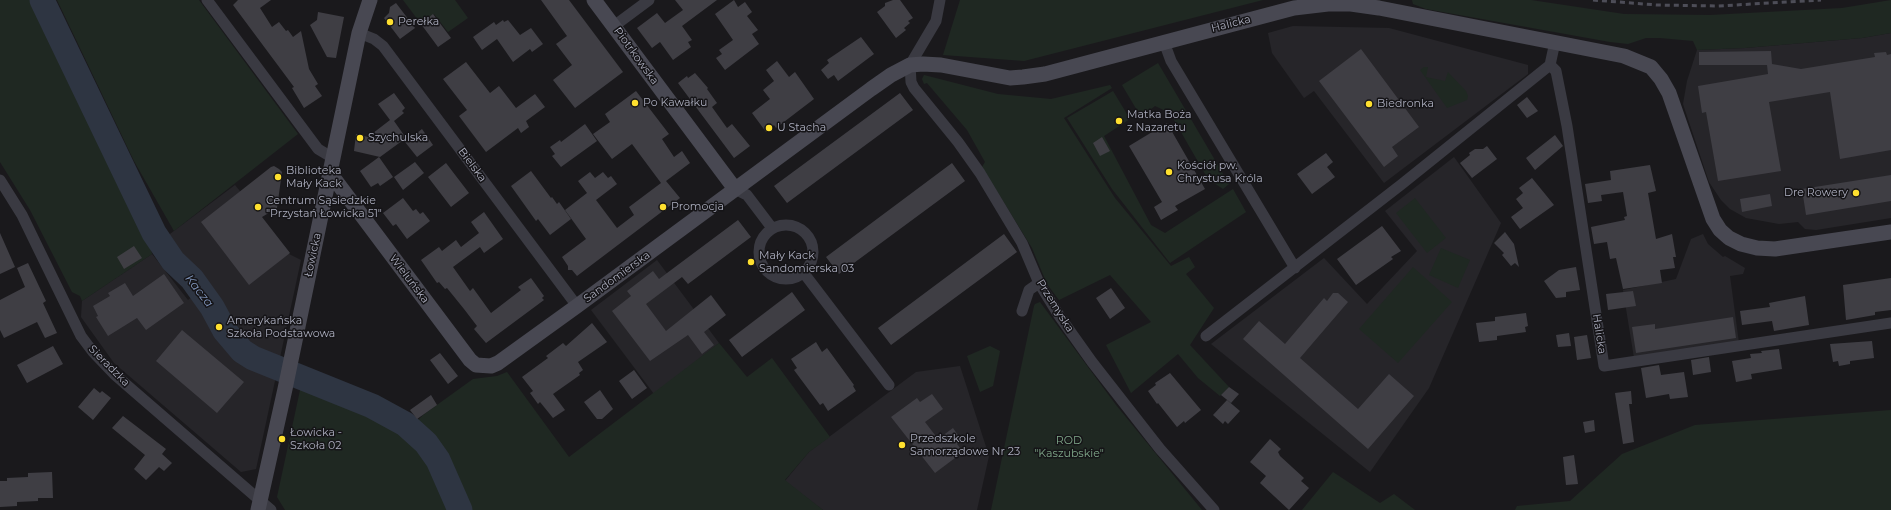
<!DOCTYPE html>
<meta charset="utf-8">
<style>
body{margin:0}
canvas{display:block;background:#1a191c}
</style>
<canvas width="1891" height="510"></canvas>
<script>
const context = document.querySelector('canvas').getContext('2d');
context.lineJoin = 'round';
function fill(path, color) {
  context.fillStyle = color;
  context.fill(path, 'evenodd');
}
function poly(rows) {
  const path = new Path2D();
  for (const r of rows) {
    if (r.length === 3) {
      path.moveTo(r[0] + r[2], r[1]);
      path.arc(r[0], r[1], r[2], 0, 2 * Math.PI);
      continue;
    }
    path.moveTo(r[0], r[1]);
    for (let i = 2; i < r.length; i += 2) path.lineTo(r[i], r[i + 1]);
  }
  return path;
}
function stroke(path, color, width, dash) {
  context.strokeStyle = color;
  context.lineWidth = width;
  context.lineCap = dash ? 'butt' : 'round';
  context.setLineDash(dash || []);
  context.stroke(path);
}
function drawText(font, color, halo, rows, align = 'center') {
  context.font = font + ' Montserrat,sans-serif';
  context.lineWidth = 3;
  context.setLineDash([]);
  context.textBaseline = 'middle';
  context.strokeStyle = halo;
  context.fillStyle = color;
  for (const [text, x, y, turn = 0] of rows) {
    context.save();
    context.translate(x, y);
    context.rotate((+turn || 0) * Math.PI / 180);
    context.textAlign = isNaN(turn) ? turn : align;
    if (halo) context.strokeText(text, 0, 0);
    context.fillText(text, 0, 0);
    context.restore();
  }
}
fill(poly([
 [1293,26,1389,28,1528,65,1528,74,1384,183,1314,91,1304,98,1272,53,1268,33],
 [1891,33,1891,218,1816,230,1805,229,1798,222,1779,224,1746,218,1730,209,1721,200,1709,182,1683,104,1687,81,1697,50,1745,48,1862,38],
 [1454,157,1501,223,1429,388,1370,472,1211,344,1324,258,1367,304,1417,251,1385,211],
 [235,185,289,252,289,254,301,260,256,469,241,472,114,363,81,317,82,301,152,254,188,300,192,297,154,246],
 [1703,234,1708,244,1723,257,1725,256,1745,268,1743,274,1730,276,1739,343,1634,358,1623,290,1676,279,1691,239],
 [657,260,719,343,654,394,591,310],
 [960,366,989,456,977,510,823,510,785,481,809,452,916,372]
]), '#262529');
fill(poly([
 [0,0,36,0,103,149,151,248,152,254,82,301,80,296,72,292,30,210,0,162],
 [57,0,199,0,298,134,174,231,134,161],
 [403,0,455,0,468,18,448,32,434,14,421,24],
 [960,0,1263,0,1024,61,943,55],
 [1412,0,1531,0,1624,14,1710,15,1842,8,1891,0,1891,33,1862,38,1745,48,1697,50,1693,41,1660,38,1646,38,1628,44,1610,42,1426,9,1413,4],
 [1158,63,1229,184,1223,189,1208,179,1170,113,1155,106,1141,117,1122,85],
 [1424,67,1428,67,1426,77,1445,81,1448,72,1466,91,1468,96,1467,100,1447,108,1420,70],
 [924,75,998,94,1051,99,1110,85,1112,88,1064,118,1115,198,1171,266,1189,257,1195,267,1186,274,1214,308,1190,345,1229,387,1220,396,1198,378,1178,354,1131,393,1106,345,1151,322,1110,275,1059,300,1047,284,1032,248,982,167,985,162,967,130,927,83,924,84,922,79],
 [1113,91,1130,119,1104,136,1151,225,1165,233,1233,189,1246,212,1170,263,1112,189,1067,118],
 [1415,198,1446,238,1427,253,1396,213],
 [1441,248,1470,260,1458,288,1429,275],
 [1413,267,1452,302,1398,363,1359,329],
 [1040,302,1116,405,1202,510,991,510,1034,306,1035,304],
 [719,343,747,377,772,358,830,437,809,452,785,480,823,510,285,510,277,497,305,367,398,413,413,425,423,415,473,379,497,376,507,372,569,457],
 [990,346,1000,351,993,386,980,392,967,356],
 [1891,410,1891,510,1515,510,1517,506,1570,501,1622,454,1695,425],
 [1333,472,1380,503,1394,494,1415,510,1302,510]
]), '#1f2822');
stroke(poly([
 [42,0,154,233,173,261,192,279,212,307,225,331,242,351,253,358,372,406,405,424,426,443,438,460,460,510]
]), '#2e3542', 25);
fill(poly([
 [238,0,271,0,260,8,272,27,279,22,286,31,288,30,293,37,301,31,309,69,318,84,315,86,322,96,304,108,292,88,294,87,233,5],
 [541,0,569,0,623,72,575,108,553,80,572,65,556,44,567,36],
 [675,0,717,0,682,26,692,40,688,42,691,47,673,60,660,42,652,48,637,28,657,13,665,23,683,10],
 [734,0,738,7,745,2,752,12,747,16,758,30,752,34,759,44,725,70,716,58,722,54,719,50,733,40,715,14],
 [893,0,900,0,913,18,908,21,910,23,904,28,906,30,896,38,877,12,885,6,885,3],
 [396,3,415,28,400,39,384,18,389,13,390,7],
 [318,12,344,17,336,58,327,57,310,25,317,20],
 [433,14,451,38,438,47,421,24],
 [503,20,504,22,508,20,520,35,531,28,543,44,532,52,530,49,513,62,497,39,482,50,473,37,494,22,496,25],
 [861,37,874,54,838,81,834,75,828,79,821,70,829,63,827,60],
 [1361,49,1419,127,1392,147,1398,156,1384,167,1319,81],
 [1771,51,1772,64,1801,69,1875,57,1874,53,1886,52,1887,55,1891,54,1891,150,1840,159,1830,92,1769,102,1781,171,1718,181,1706,112,1702,113,1698,86,1768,74,1767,65,1699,65,1699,52],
 [777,61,789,77,795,72,814,99,776,128,774,125,766,132,752,113,770,99,763,90,774,81,766,70],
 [466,62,490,93,499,86,516,108,535,94,545,107,526,121,529,127,521,133,518,128,486,152,459,116,467,110,443,79],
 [695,73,708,88,707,89,717,103,712,107,727,128,732,124,750,146,734,158,678,83,687,76,688,78],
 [636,91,669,134,662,139,674,157,682,151,690,163,666,181,680,198,577,276,572,270,568,270,568,266,562,257,586,239,565,210,587,193,578,181,590,172,595,178,603,172,608,178,611,176,617,184,596,200,617,228,634,215,629,207,661,183,632,144,612,159,593,134,610,122,605,114],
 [394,93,405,108,402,111,404,113,394,121,406,138,380,157,354,151,356,134,368,137,390,120,378,104],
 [900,93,913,110,787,203,774,186],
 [1527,97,1538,111,1527,118,1517,105],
 [1167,123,1205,189,1175,206,1178,210,1161,220,1154,207,1162,202,1129,146],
 [585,124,597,141,561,167,552,156,555,154,550,147,560,140,561,142],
 [422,129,433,145,417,157,405,142],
 [1555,135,1563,146,1535,170,1526,158],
 [1102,137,1110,151,1100,156,1093,143],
 [1487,146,1497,159,1472,178,1460,163,1470,155,1469,153,1475,149,1483,149],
 [1326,153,1333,162,1327,167,1335,177,1312,194,1297,174],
 [379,157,393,177,380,186,378,183,371,187,360,171],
 [415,162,424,173,403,190,394,177],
 [446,163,469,193,451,207,428,177],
 [952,163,965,181,839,274,826,257],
 [1650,165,1656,191,1648,193,1656,239,1672,234,1676,257,1673,257,1675,268,1660,270,1662,283,1623,289,1616,258,1610,259,1607,242,1594,244,1591,227,1625,220,1624,217,1627,216,1623,192,1601,195,1602,201,1588,203,1585,184,1611,180,1610,171],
 [274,166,279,169,282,172,277,208,262,217,290,253,249,285,201,222,271,167],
 [531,171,551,198,552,197,557,204,559,202,571,219,550,235,538,219,536,221,511,186],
 [1891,175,1891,201,1806,215,1802,189],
 [1532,178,1554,205,1520,229,1511,217,1523,208,1516,199,1523,193,1519,188],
 [1770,194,1772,206,1742,212,1740,199],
 [403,198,413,211,416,209,420,214,423,212,430,221,407,239,396,224,393,226,383,213],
 [484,212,503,239,484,253,480,247,453,267,470,291,473,288,491,313,521,290,518,287,531,278,544,296,542,298,544,300,486,343,474,329,477,326,464,309,447,288,445,289,439,282,437,283,421,260,439,247,442,251,456,240,461,247,479,233,471,222],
 [738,220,751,237,688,284,682,277,646,304,666,331,711,295,726,315,704,332,714,345,702,354,688,335,650,361,612,311,631,296,627,291,653,271,659,279],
 [1382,226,1401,251,1391,257,1393,259,1356,285,1337,259],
 [1505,232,1514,244,1519,267,1515,263,1511,266,1502,255,1504,253,1494,243],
 [0,233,15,267,0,274],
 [1004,234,1017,252,891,345,878,328],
 [134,246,142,258,124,269,117,257],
 [28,263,46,301,43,303,57,333,45,338,37,322,4,338,0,330,0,300,25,287,17,268],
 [1576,267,1580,290,1566,292,1566,297,1556,298,1544,281,1559,270],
 [164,274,184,303,146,330,137,318,108,336,96,317,98,316,93,306,110,296,108,293,125,283,133,296],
 [1891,278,1891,310,1875,312,1875,315,1846,320,1843,285],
 [1111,288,1125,308,1110,319,1096,298],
 [1633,291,1636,306,1608,310,1606,294],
 [792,292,805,310,742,357,729,340],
 [1333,293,1338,293,1348,302,1300,358,1358,409,1389,374,1414,396,1368,449,1243,339,1259,321,1285,344,1324,298,1327,301],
 [1805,296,1809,325,1774,331,1772,321,1742,325,1740,311,1770,307,1769,303],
 [1526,313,1528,326,1525,327,1526,332,1497,336,1497,340,1479,342,1476,323,1495,321,1495,317],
 [1733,317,1736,338,1636,353,1632,327,1655,324,1655,329],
 [592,323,607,342,578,362,583,370,579,373,580,375,553,394,565,410,553,418,540,402,538,404,530,393,533,391,522,377,548,358,546,356,563,343,566,346],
 [182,330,244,382,217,413,156,361],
 [1569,333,1571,346,1558,347,1556,335],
 [1587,335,1591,358,1577,360,1574,337],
 [1872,341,1874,358,1850,361,1850,364,1839,366,1838,361,1833,362,1830,344],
 [816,342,822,352,827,348,854,385,853,386,856,391,828,411,823,403,820,405,794,370,797,368,791,359],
 [53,346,63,364,27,383,17,365],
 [1779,349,1782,369,1751,374,1752,379,1736,382,1732,361,1751,358,1750,354,1762,353,1761,351],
 [440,353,458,376,448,384,430,360],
 [1709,357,1711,372,1693,375,1691,360],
 [1659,365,1661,375,1684,372,1688,397,1670,399,1669,394,1646,398,1641,368],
 [634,370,647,388,632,399,619,381],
 [1170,373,1201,410,1185,423,1184,421,1177,427,1158,403,1157,404,1148,391,1156,385,1155,383],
 [1229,387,1239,394,1231,403,1221,395],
 [94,388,100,393,102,391,111,398,93,420,78,407],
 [600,390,613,409,602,419,597,419,584,402],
 [1631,391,1632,404,1629,404,1634,442,1623,444,1615,393],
 [932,394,943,409,925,422,938,439,953,428,962,441,957,444,963,452,935,473,891,417,917,398,920,402],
 [431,395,437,405,417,419,410,410],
 [1227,400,1240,411,1228,424,1225,421,1223,424,1213,415],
 [123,416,166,449,162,454,172,463,164,471,159,467,146,480,134,469,145,455,112,428],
 [1594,420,1595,431,1585,433,1583,422],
 [1270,439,1281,449,1278,452,1280,456,1304,478,1301,481,1309,488,1289,510,1260,483,1266,476,1250,462],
 [1574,455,1578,484,1566,485,1563,457],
 [52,472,53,498,38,498,38,501,17,502,17,506,0,507,0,481,7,481,7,478,28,477,28,473]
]), '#3f3e44');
stroke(poly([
 [207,0,318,149,333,158],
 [940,0,936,21,910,65,911,82,914,88,958,142,980,173,1022,243,1039,283,1060,317,1092,362,1160,449,1214,510],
 [614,26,649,0],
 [359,33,374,39,383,46,577,306],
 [1164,42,1171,61,1295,268],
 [1550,65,1556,71,1567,126,1604,366,1891,323],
 [0,180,22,215,38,248,81,336,93,352,114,374,271,510],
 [735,189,747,195,772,228],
 [786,252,27],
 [803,272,889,385],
 [1022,311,1029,290,1039,283],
 [1206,336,1402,184,1550,65,1555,42]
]), '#3a3a42', 11);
stroke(poly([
 [594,0,735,189],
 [330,173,470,360,476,365,491,366,498,363,577,306,871,89,891,75,910,65,923,64,941,65,1010,78,1023,77,1045,74,1294,8,1328,4,1351,4,1379,8,1624,56,1651,67,1661,79,1669,93,1713,219,1720,230,1729,238,1741,244,1757,248,1775,249,1891,232],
 [258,510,285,389,359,33,370,0]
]), '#484852', 15);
stroke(poly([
 [1593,0,1657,5,1718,6,1821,0]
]), '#4d4d57', 3, [5, 4]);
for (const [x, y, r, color] of [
 [390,22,4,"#ffe02f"],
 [635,103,4,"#ffe02f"],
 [1369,104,4,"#ffe02f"],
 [1119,121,4,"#ffe02f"],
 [769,128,4,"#ffe02f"],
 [360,138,4,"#ffe02f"],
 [1169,172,4,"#ffe02f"],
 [278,177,4,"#ffe02f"],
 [1856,193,4,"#ffe02f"],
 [258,207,4,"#ffe02f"],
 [663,207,4,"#ffe02f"],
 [751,262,4,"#ffe02f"],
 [219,327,4,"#ffe02f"],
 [282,439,4,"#ffe02f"],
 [902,445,4,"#ffe02f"]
]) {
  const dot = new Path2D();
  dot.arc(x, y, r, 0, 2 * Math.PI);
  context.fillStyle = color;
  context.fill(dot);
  stroke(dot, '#151417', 1.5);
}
drawText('11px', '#abadbd', '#151417', [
 ["Perełka",398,22],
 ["Po Kawałku",643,103],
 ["Biedronka",1377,104],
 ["Matka Boża",1127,115],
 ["z Nazaretu",1127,128],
 ["U Stacha",777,128],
 ["Szychulska",368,138],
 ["Kościół pw.",1177,166],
 ["Chrystusa Króla",1177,179],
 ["Biblioteka",286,171],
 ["Mały Kack",286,184],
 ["Dre Rowery",1848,193,"right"],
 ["Centrum Sąsiedzkie",266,201],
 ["\"Przystań Łowicka 51\"",266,214],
 ["Promocja",671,207],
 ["Mały Kack",759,256],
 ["Sandomierska 03",759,269],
 ["Amerykańska",227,321],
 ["Szkoła Podstawowa",227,334],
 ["Łowicka -",290,433],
 ["Szkoła 02",290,446],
 ["Przedszkole",910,439],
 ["Samorządowe Nr 23",910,452]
], 'left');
drawText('11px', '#abadbd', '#151417', [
 ["Halicka",1231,24,-14],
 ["Piotrkowska",636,56,54],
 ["Bielska",472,165,53],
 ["Łowicka",313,255,-78],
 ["Sandomierska",617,277,-36],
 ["Wieluńska",409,279,53],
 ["Przemyska",1055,306,58],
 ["Halicka",1599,334,81],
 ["Sieradzka",109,366,45]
]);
drawText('11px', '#80a98b', '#151417', [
 ["ROD",1069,441],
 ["\"Kaszubskie\"",1069,454]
]);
drawText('italic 12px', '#7f94ba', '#151417', [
 ["Kacza",199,291,52]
]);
</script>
